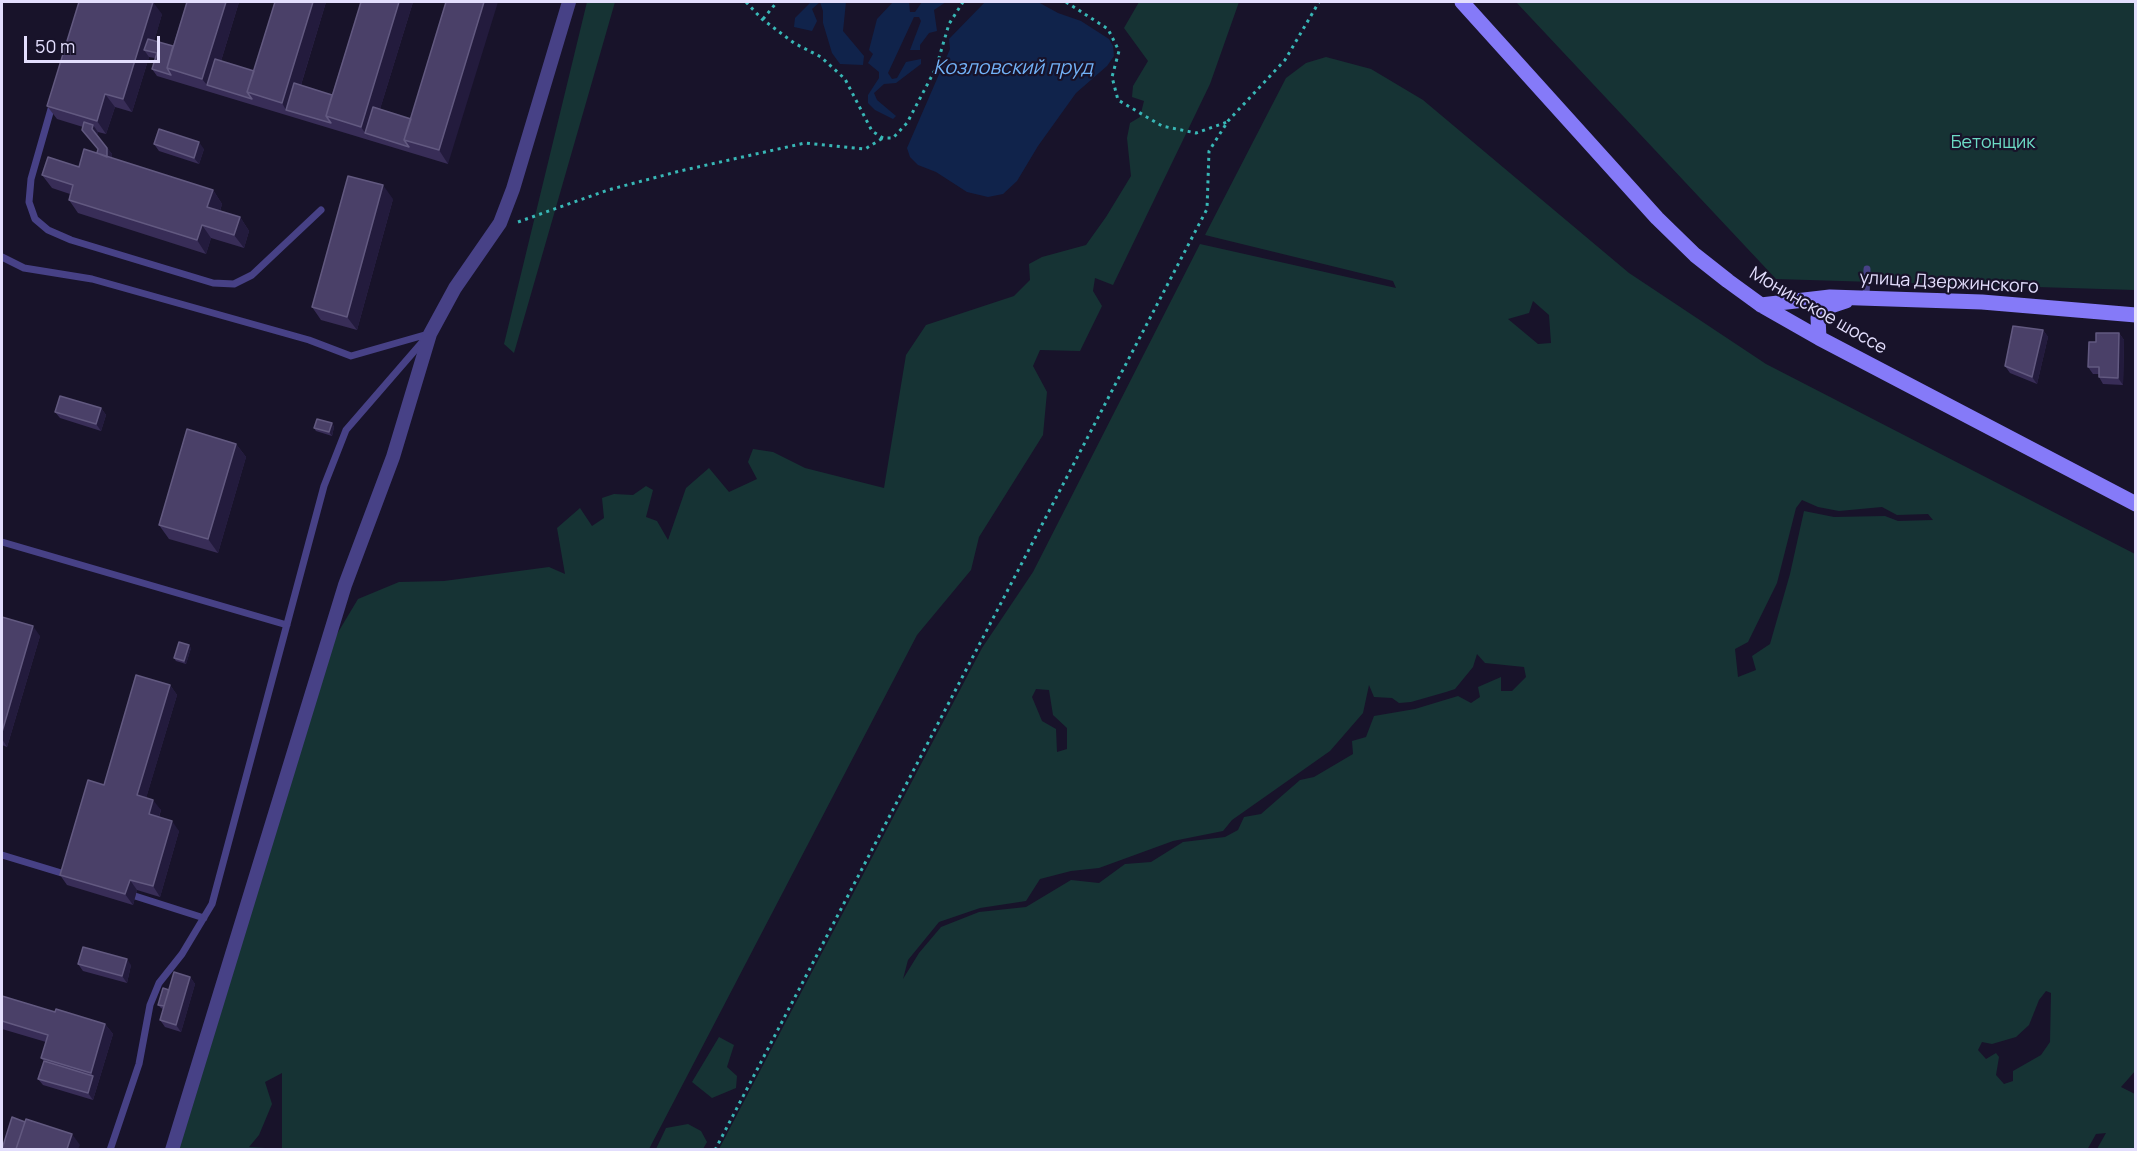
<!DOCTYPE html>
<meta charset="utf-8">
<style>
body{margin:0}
#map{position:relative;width:2137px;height:1151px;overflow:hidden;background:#18132a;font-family:Manrope,sans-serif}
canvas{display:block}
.frame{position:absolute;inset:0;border:3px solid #e3defd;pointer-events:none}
.scale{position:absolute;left:24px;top:36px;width:136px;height:27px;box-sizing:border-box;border:3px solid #e3defd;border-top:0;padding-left:8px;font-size:18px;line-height:21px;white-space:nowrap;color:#e3defd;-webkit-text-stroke:4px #18132a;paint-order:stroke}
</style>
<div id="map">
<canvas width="2137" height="1151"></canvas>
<div class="frame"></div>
<div class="scale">50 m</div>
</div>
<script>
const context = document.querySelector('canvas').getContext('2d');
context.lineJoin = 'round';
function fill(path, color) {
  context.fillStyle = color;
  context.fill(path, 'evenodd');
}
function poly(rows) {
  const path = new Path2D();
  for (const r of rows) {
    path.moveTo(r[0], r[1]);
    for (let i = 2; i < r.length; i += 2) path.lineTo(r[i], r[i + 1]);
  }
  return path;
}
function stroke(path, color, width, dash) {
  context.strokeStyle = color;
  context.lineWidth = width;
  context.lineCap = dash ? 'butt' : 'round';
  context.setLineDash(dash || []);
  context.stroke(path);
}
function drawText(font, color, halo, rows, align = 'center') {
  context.font = font + ' Manrope,sans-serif';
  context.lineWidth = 4.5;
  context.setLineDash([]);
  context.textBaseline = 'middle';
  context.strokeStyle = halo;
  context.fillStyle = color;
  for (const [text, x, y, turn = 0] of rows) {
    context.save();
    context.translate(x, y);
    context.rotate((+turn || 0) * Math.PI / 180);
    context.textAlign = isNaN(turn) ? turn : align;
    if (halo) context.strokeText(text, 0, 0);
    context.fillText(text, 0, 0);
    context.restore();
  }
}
fill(poly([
 [587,2,615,2,514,353,504,344],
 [1139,2,1239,2,1210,84,1113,285,1095,278,1093,291,1102,306,1080,351,1040,350,1033,366,1047,392,1043,435,979,537,971,570,917,635,649,1149,170,1150,328,649,358,599,399,582,444,581,549,567,565,574,557,528,580,508,592,526,604,518,602,498,614,494,633,495,646,486,653,490,646,517,657,521,668,540,686,488,709,468,729,492,757,479,748,462,753,449,773,452,805,468,884,488,906,355,926,325,1014,296,1030,280,1029,264,1042,257,1086,245,1106,217,1131,176,1127,138,1130,123,1140,117,1144,101,1132,97,1133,86,1148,61,1124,28],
 [282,1073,282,1149,249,1147,259,1135,272,1104,265,1082],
 [1516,2,2135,2,2135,290,1776,279],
 [1326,57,1371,69,1423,100,1629,273,1766,364,2135,554,2136,1070,2121,1087,2135,1094,2135,1149,2097,1149,2106,1133,2096,1134,2087,1150,719,1149,982,648,1033,572,1200,244,1396,288,1393,281,1205,235,1286,78,1306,63],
 [1533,301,1549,315,1551,343,1538,344,1508,319,1529,313],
 [1802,500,1818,507,1839,511,1882,507,1897,515,1928,514,1933,520,1898,521,1885,516,1834,517,1804,511,1790,574,1770,644,1752,656,1756,670,1738,677,1735,649,1748,642,1777,583,1796,508],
 [1477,654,1485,663,1524,667,1526,677,1512,691,1501,691,1501,677,1478,687,1480,697,1471,703,1458,696,1415,709,1374,716,1366,737,1352,741,1353,754,1314,777,1300,780,1261,814,1244,817,1238,830,1225,837,1183,842,1151,862,1125,864,1099,883,1071,880,1026,907,979,912,941,927,919,953,903,979,908,960,939,922,980,908,1026,901,1040,879,1071,871,1099,868,1173,841,1223,831,1232,820,1330,751,1363,713,1369,685,1374,697,1392,698,1399,703,1411,702,1446,692,1455,689,1473,667],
 [1036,689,1049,690,1053,715,1067,728,1067,749,1057,752,1056,729,1042,721,1032,697],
 [2046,991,2051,993,2050,1042,2041,1055,2013,1071,2013,1081,2004,1084,1996,1075,1999,1057,1996,1053,1986,1059,1978,1050,1982,1042,1992,1044,2016,1037,2029,1025,2039,1000],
 [719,1037,734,1045,727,1067,737,1076,736,1088,712,1098,692,1082],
 [688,1124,701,1131,707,1142,703,1149,656,1149,666,1128]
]), '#163334');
fill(poly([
 [811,2,848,2,846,2,843,31,864,56,863,65,840,64,832,53,823,23,823,11,820,2,812,9,817,21,812,31,794,27,795,18],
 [893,2,909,2,910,12,915,12,922,2,946,2,934,10,937,31,929,33,920,45,920,50,910,50,921,21,919,17,914,17,888,73,892,79,897,78,906,62,921,59,921,64,896,83,884,84,874,93,877,100,896,116,893,119,875,110,868,103,868,95,879,78,879,72,868,63,873,54,869,50,877,19],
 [985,2,1038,2,1058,13,1081,21,1109,39,1113,46,1114,56,1107,66,1076,93,1038,146,1017,181,1003,194,988,197,967,192,936,172,918,165,910,157,907,148,950,49,949,39]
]), '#10234b');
stroke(poly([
 [746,2,762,19,794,43,821,57,845,79,872,131,883,138,893,138,907,123,936,68,949,24,963,2],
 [1066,2,1108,29,1119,51,1112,77,1118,100,1162,126,1196,133,1227,122],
 [763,19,777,2],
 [518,222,608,190,680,171,805,143,865,149,883,138],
 [715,1150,1207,209,1209,151,1228,121,1285,60,1319,2]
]), '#38b7b6', 3, [3, 4.5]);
stroke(poly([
 [53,102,31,179,29,202,35,219,48,230,71,240,213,283,234,284,252,275,321,210],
 [2,257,24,268,92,279,309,340,351,356,428,334],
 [1866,298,1867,269],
 [2,542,287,625],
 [2,855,68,875],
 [135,896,204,918],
 [110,1150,139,1064,150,1005,159,983,182,954,212,904,324,486,346,430,424,340]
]), '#474186', 7);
stroke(poly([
 [172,1150,345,585,393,457,430,334,455,288,500,223,513,189,569,2]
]), '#474186', 14);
stroke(poly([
 [1462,2,1657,218,1695,255,1728,281,1761,305,1819,338,2136,504],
 [1761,305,1830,297,1982,302,2136,315],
 [1819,338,1818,318,1825,308,1846,301]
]), '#857af8', 15);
fill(poly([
 [187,2,239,2,221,61,254,71,326,2,301,85,332,95,361,2,413,2,380,109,411,119,446,2,448,164,157,76,152,69,155,58,149,57,132,112,115,107,106,134,98,132,97,135,112,154,112,158,213,190,222,204,220,211,240,217,249,231,244,248,211,238,206,254,78,213,69,200,70,194,52,188,42,175,79,167,97,153,98,150,83,127,57,119,47,106,162,14,154,41,173,46],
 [154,144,204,149,199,164,159,151],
 [393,199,357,330,321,320,312,307],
 [2043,330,2048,337,2037,384,2010,373,2005,366],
 [2119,333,2124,340,2123,385,2103,384,2099,377,2099,374,2093,374,2088,367],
 [101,408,106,415,101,431,60,418,55,412],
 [332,423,334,427,332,436,316,431,314,428],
 [236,444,246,457,218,553,169,539,159,525],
 [2,617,40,636,7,747,2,745],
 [191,648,186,664,176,661,174,658],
 [170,685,177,695,146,798,161,810,159,817,179,831,160,897,137,890,133,905,67,885,60,875,104,785],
 [78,964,131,965,127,983,83,971],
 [190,977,195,984,181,1032,165,1027,160,1020,163,1009,161,1008,158,1005,169,990],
 [2,996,55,1012,105,1024,113,1034,93,1100,43,1085,38,1079,44,1061,41,1058,46,1042,2,1029]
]), '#382d57');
fill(poly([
 [153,2,162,14,151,52,144,50,149,57,132,112,123,99],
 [226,2,239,2,213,87,207,85,202,79],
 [313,2,326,2,293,111,286,110,282,103],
 [399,2,413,2,372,135,365,133,370,140,361,127],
 [484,2,498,2,448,164,439,150],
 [105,94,115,107,106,134,97,121],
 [93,125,98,132,97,136,92,129],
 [199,142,204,149,199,164,194,158],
 [107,148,112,154,111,168,106,162],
 [383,185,393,199,357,330,347,317],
 [213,190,222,204,217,220,207,207],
 [240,217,249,231,244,248,234,235],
 [202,225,211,238,206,254,197,240],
 [2043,330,2048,337,2037,384,2032,377],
 [2119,333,2124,340,2123,385,2118,378],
 [101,408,106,415,101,431,96,424],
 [332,423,334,427,332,436,329,432],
 [236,444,246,457,218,553,208,539],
 [33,626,40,636,7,747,2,739,2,732],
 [189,645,191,648,186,664,184,661],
 [170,685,177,695,144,805,137,795],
 [153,800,161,810,156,824,149,814],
 [172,821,179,831,160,897,153,886],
 [130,880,137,890,133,905,125,894],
 [127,959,131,965,127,983,122,976],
 [190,977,195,984,181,1032,176,1025],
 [105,1024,113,1034,93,1100,88,1093,93,1076,91,1073],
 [72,1134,80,1145,78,1149,67,1149]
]), '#231b3d');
const building = poly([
 [79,2,153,2,123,99,105,94,97,121,47,106,79,2],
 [187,2,226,2,202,79,167,68,187,2],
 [275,2,313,2,282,103,247,92,275,2],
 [361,2,399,2,361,127,326,116,361,2],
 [446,2,484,2,439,150,404,140,446,2],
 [148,39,173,46,167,68,171,75,152,69,157,53,144,50,148,39],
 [215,59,254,71,247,92,252,99,207,85,215,59],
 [294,83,332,95,326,116,331,123,286,110,294,83],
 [373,107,411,119,404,140,409,147,365,133,373,107],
 [84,122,93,125,92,129,107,148,107,157,97,153,98,149,82,130,84,122],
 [159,129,199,142,194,158,154,144,159,129],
 [84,149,213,190,207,207,240,217,234,235,202,225,197,240,69,200,73,185,42,175,48,157,79,167,84,149],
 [348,176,383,185,347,317,312,307,348,176],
 [2013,326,2043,330,2032,377,2005,366,2013,326],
 [2096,333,2119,333,2118,378,2099,377,2099,367,2088,367,2089,342,2096,342,2096,333],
 [60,396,101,408,96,424,55,412,60,396],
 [317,419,332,423,329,432,314,428,317,419],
 [187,429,236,444,208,539,159,525,187,429],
 [2,617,33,626,2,732,2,617],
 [179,642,189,645,184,661,174,658,179,642],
 [136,675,170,685,137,795,153,800,149,814,172,821,153,886,130,880,125,894,60,875,88,780,104,785,136,675],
 [83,947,127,959,122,976,78,964,83,947],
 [174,972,190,977,176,1025,160,1020,174,972],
 [163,988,169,990,164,1006,158,1005,163,988],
 [2,996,55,1012,56,1009,105,1024,91,1073,41,1058,48,1035,2,1021,2,996],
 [44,1061,93,1076,88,1093,38,1079,44,1061],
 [12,1117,25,1122,16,1149,2,1149,12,1117],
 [26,1119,72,1134,67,1149,16,1149,26,1119]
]);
fill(building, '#4a4068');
stroke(building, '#625980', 1.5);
drawText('18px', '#6cdbc5', '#18132a', [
 ["Бетонщик",1993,143]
]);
drawText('18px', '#e3defd', '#18132a', [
 ["улица Дзержинского",1949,283,3],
 ["Монинское шоссе",1818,311,30]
]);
drawText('italic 20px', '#72b2f7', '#18132a', [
 ["Козловский пруд",1013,68]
]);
</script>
